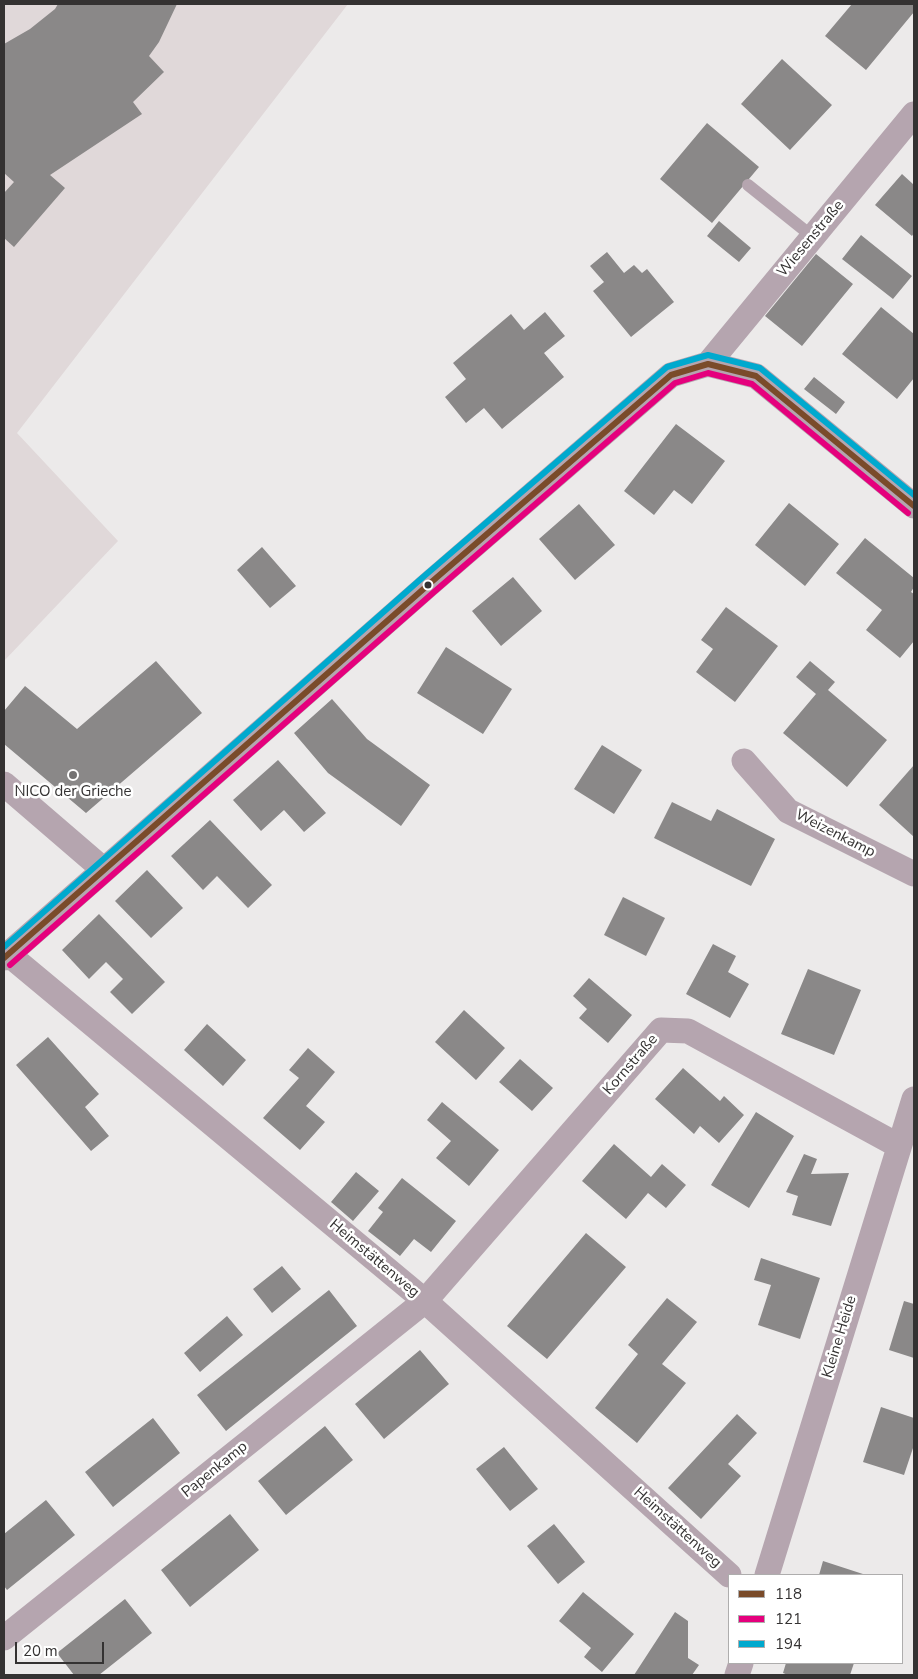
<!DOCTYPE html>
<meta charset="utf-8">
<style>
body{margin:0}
#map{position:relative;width:918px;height:1679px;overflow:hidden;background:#eceaea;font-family:"Nunito Sans",sans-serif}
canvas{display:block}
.frame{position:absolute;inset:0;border:5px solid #343232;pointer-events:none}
.legend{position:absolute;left:728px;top:1574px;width:175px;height:90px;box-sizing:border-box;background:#fff;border:1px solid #aeadad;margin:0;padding:6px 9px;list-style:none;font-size:15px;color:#343232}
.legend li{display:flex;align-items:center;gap:10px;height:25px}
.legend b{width:25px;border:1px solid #aeadad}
.scale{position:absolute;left:15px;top:1642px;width:89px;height:22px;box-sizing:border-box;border:2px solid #343232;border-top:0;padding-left:6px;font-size:15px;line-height:18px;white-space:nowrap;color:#343232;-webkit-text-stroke:4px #fff;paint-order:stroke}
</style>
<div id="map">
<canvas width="918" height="1679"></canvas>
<div class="frame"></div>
<ul class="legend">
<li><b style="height:6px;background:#7a4b2a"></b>118</li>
<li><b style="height:6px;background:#e5007d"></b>121</li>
<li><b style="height:6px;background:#00a9ce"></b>194</li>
</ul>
<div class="scale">20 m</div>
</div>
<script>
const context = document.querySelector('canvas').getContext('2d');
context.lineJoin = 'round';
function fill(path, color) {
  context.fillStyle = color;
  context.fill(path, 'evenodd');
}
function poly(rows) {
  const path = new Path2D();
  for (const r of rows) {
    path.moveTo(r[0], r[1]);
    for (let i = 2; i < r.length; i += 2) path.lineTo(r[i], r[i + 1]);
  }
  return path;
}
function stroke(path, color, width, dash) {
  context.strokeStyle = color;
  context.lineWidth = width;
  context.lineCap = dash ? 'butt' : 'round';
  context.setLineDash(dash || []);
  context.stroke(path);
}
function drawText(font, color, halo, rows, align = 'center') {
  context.font = font + ' "Nunito Sans",sans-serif';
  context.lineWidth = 5;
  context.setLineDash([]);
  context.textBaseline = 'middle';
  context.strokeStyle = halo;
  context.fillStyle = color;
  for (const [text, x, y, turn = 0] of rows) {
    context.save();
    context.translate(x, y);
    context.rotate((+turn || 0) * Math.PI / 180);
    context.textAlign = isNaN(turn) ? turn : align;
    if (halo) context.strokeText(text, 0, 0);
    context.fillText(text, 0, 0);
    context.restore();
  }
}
fill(poly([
 [4,4,348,4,17,433,118,541,4,661]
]), '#e0d8d9');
fill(poly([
 [58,4,177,4,159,42,149,56,164,72,133,102,142,114,50,175,65,188,14,247,4,238,4,193,14,182,4,173,4,44,30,29,55,9],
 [852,4,914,5,914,12,866,70,825,36],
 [782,59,832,105,790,150,741,104],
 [707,123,759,167,712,223,660,179],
 [902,174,914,185,914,233,912,236,875,205],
 [719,221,751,248,739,262,707,236],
 [861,235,912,276,893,299,842,259],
 [607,252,624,273,634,265,642,273,647,269,674,302,631,337,593,291,604,282,590,266],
 [816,254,853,284,802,346,765,316],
 [881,307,914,334,914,378,897,399,842,354],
 [545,312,565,336,544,353,564,377,502,429,484,408,466,423,445,397,466,379,453,363,511,314,524,330],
 [814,377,845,402,836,414,804,389],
 [676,424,725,461,692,504,674,490,654,515,624,491],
 [789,503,839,544,805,586,755,545],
 [579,504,615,545,575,580,539,539],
 [865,538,914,578,914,587,911,592,914,594,914,641,900,658,866,630,882,610,836,573],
 [262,547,296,586,270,608,237,570],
 [513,577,542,611,501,646,472,611],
 [726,607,778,646,735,702,696,672,713,649,701,640],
 [446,647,512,689,483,734,417,693],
 [156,661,202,713,86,813,4,744,4,711,25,686,77,729],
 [810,661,835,682,828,690,887,740,847,787,783,733,816,694,796,677],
 [332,699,367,739,430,785,401,826,328,773,294,733],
 [602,745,642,770,614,814,574,789],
 [278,760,326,813,304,832,284,810,261,831,233,800],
 [914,765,914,837,879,805],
 [672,802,711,821,717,809,775,839,751,886,654,838],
 [210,820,272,885,248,908,217,876,203,890,171,856],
 [147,870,183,908,151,938,115,901],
 [623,897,665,918,646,956,604,935],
 [99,914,165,982,132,1014,110,992,123,979,106,962,89,979,62,950],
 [713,944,736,956,728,972,749,984,730,1018,686,994],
 [808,969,861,990,834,1055,781,1034],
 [589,978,632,1015,608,1043,579,1018,587,1009,573,996],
 [464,1010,505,1048,476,1080,435,1042],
 [207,1024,246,1060,223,1086,184,1050],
 [48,1037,99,1094,85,1107,109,1136,91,1151,16,1065],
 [308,1048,335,1072,306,1106,325,1122,300,1150,263,1118,299,1078,289,1070],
 [520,1059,553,1088,532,1111,499,1082],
 [683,1068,720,1101,724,1096,744,1115,719,1143,700,1126,694,1134,655,1099],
 [442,1102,499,1150,469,1186,436,1158,451,1141,427,1120],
 [756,1112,794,1136,749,1208,711,1185],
 [614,1144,651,1177,662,1164,686,1185,666,1208,648,1193,626,1219,582,1181],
 [804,1154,817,1159,811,1174,849,1173,831,1226,792,1215,798,1196,786,1192],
 [356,1172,379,1191,353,1221,331,1202],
 [402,1178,456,1221,431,1252,414,1239,400,1256,368,1231,383,1212,378,1208],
 [586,1233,626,1267,547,1359,507,1326],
 [761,1258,820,1278,800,1339,758,1325,771,1285,754,1280],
 [282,1266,301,1289,272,1313,253,1289],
 [329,1290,357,1326,226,1431,197,1395],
 [667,1298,697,1322,662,1364,686,1383,637,1443,595,1408,638,1354,628,1345],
 [904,1301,914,1304,914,1358,889,1350],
 [227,1316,243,1335,200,1372,184,1353],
 [420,1350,449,1384,384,1439,355,1404],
 [881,1407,914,1418,914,1445,904,1475,863,1462],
 [737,1414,757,1433,728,1464,741,1476,701,1519,668,1488],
 [153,1418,180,1453,113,1507,85,1472],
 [325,1426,353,1460,286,1515,258,1481],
 [504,1447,538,1489,510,1511,476,1469],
 [46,1500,75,1535,7,1590,4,1586,4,1534],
 [230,1514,259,1550,190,1607,161,1570],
 [554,1524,585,1562,558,1584,527,1546],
 [823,1561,866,1575,819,1575],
 [583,1592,634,1634,602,1672,584,1657,591,1648,559,1621],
 [125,1599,152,1633,99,1675,74,1675,57,1653],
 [675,1612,688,1621,688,1658,699,1665,692,1675,634,1675],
 [786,1663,854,1663,850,1675,788,1675,783,1673]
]), '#8a8888');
stroke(poly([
 [748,185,813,237]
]), '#b5a5af', 12);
stroke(poly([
 [708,364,914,114],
 [744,761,788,811,914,874],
 [4,784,104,870],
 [8,954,425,1301,729,1575],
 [4,958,428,585,671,375,708,364,756,376,914,506],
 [767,1575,914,1099],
 [4,1638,425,1301,661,1030,688,1031,899,1146],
 [737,1675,741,1663]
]), '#b5a5af', 25);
stroke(poly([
 [4,958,428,585,671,375,708,364,756,376,914,506]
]), '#7a4b2a', 6);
stroke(poly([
 [10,965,434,592,675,383,708,373,752,384,908,513]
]), '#e5007d', 6);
stroke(poly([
 [4,947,422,578,667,367,708,355,760,368,914,495]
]), '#00a9ce', 6);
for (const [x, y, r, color] of [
 [428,585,4.5,"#343232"],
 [73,775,5,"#747272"]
]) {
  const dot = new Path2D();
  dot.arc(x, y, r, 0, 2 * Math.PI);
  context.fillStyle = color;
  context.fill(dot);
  stroke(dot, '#fff', 2);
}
drawText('15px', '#343232', '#fff', [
 ["Wiesenstraße",811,239,-50],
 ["Weizenkamp",835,834,27],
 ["Kornstraße",631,1065,-49],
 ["Heimstättenweg",374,1259,40],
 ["Kleine Heide",840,1337,-73],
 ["Papenkamp",215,1470,-39],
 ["Heimstättenweg",677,1528,42]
]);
drawText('15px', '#343232', '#fff', [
 ["NICO der Grieche",73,792]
]);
</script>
